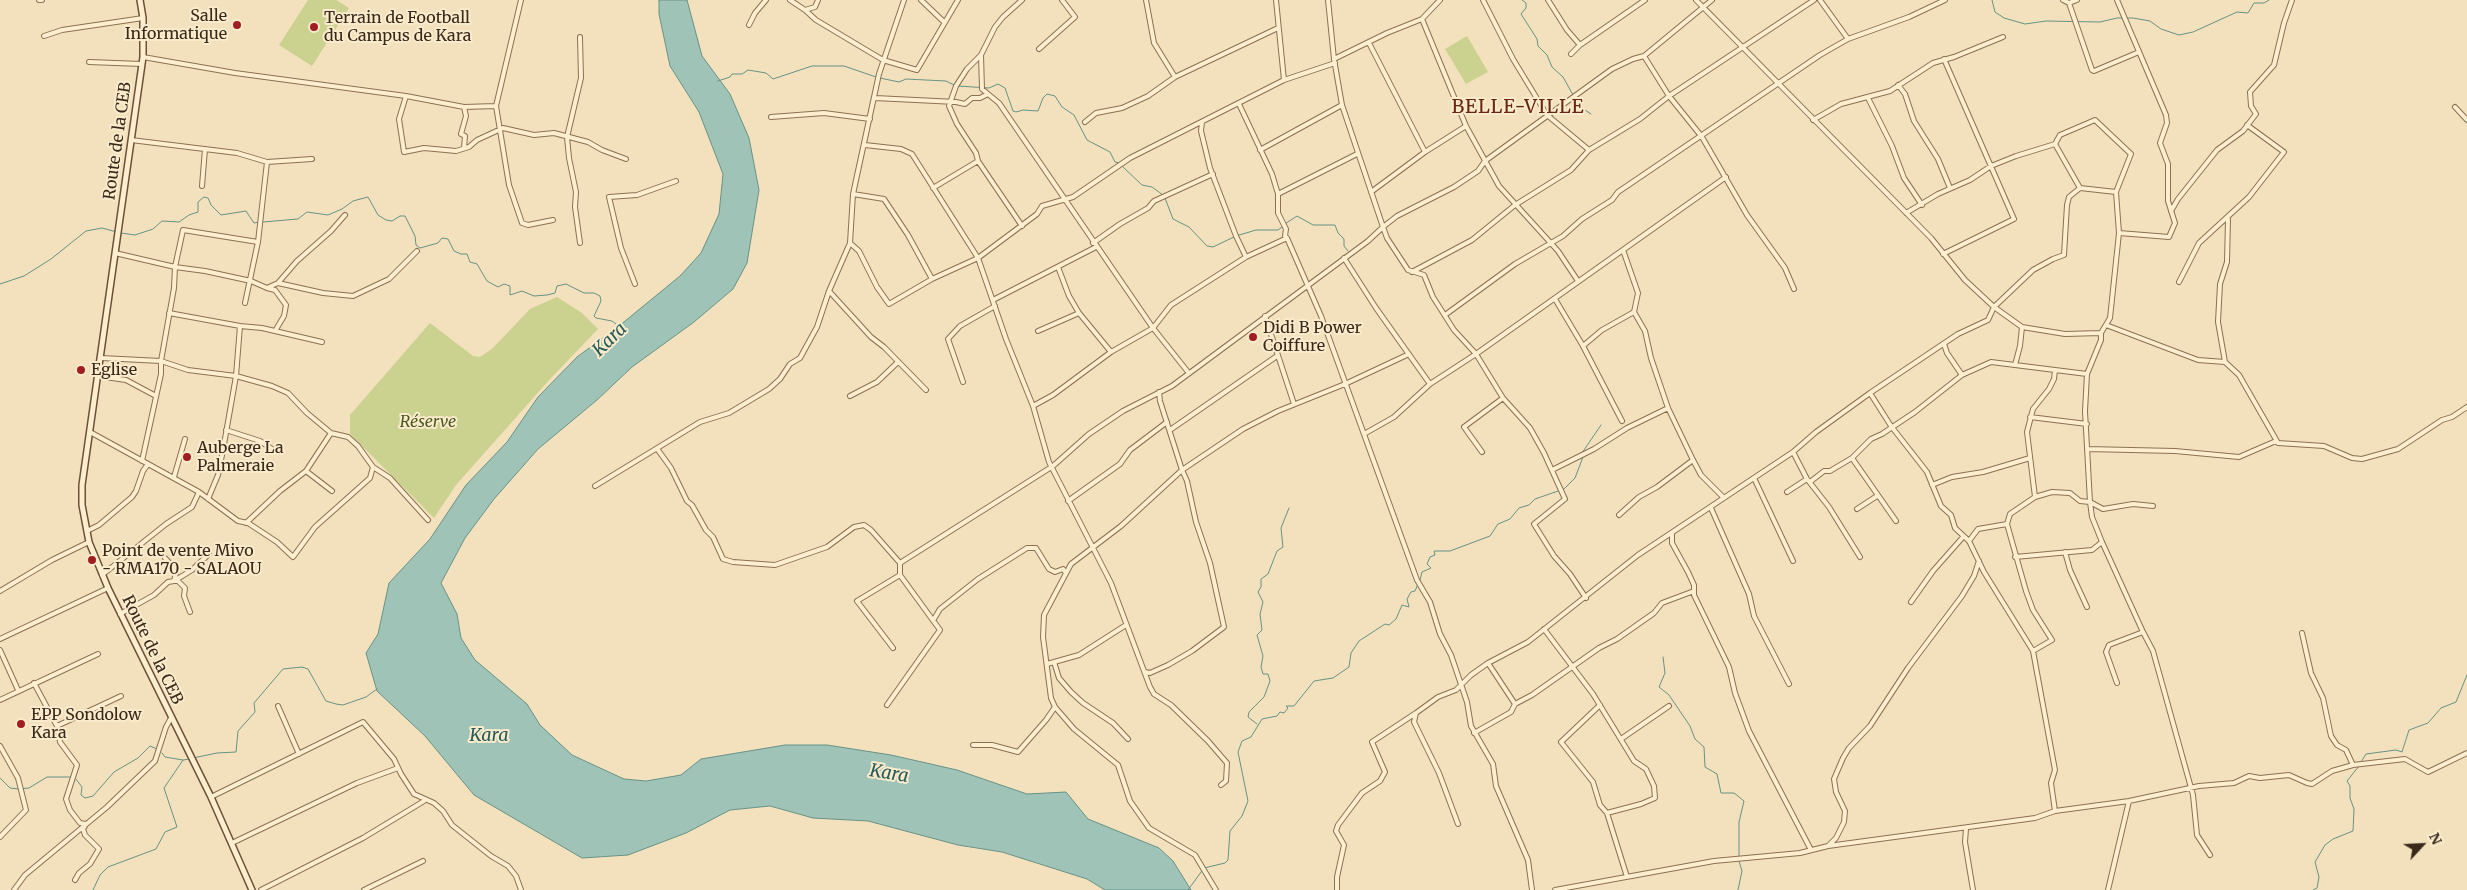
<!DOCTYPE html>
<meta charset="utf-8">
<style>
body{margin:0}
#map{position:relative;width:2467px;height:890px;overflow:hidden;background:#f2e1bc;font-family:Merriweather,serif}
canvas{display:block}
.north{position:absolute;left:2397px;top:820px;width:50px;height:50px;-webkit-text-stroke:4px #f9ebcc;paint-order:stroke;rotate:65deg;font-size:14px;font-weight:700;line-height:20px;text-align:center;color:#39291a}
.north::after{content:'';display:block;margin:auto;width:18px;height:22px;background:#39291a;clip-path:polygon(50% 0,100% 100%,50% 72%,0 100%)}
</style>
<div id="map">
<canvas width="2467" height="890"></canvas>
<div class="north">N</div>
</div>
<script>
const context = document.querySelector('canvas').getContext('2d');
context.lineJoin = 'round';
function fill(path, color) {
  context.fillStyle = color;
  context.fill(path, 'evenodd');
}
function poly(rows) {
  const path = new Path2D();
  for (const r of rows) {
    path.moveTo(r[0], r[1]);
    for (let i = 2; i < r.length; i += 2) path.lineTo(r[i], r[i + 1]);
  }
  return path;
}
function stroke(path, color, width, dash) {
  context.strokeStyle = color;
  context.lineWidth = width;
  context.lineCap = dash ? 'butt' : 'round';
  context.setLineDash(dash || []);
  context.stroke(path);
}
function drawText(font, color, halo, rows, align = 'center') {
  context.font = font + ' Merriweather,serif';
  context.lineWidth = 4;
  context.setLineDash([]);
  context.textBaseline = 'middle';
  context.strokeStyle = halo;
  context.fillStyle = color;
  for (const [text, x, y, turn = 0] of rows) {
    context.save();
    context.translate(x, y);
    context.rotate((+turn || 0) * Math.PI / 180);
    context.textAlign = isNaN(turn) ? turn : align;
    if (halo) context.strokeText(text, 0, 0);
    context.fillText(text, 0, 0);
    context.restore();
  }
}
fill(poly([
 [308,0,336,0,349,8,312,66,279,45],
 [1467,36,1488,72,1466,84,1445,49],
 [557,297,582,313,598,329,550,379,456,485,434,518,350,434,350,415,430,323,473,356,480,357,493,348,530,309]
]), '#cbd18f');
const water = poly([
 [659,0,687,0,702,56,730,94,749,138,759,190,747,263,733,289,694,322,632,367,597,400,538,449,494,499,465,538,441,583,457,614,461,638,475,660,527,704,540,725,572,755,624,779,646,781,681,775,701,759,785,745,827,745,891,755,957,770,1027,794,1066,792,1088,819,1159,848,1173,861,1191,890,1105,890,1087,879,1002,852,958,845,868,821,813,818,770,806,730,810,686,833,628,855,582,858,474,795,425,736,377,691,366,653,378,634,389,583,430,539,466,485,507,442,538,397,577,357,619,326,680,276,701,253,719,214,723,174,699,112,670,66,659,14,659,0]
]);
fill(water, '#a0c3b8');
stroke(water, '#679286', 1);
stroke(poly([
 [1522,0,1526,3,1526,8,1521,14,1537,39,1538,46,1547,55,1552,67,1563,77,1573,95],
 [1992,0,1995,12,2004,18,2025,24,2046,21,2100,22,2117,18,2133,18,2150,21,2161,29,2179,35,2193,32,2237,12,2248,13,2254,3,2264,3,2269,0],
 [880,78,899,82,906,79,946,81,954,85],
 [718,81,730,77,732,74,742,74,748,70,766,73,773,79,812,66,844,66,876,77],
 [958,86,989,88,998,84,1005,88,1013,111,1016,112,1023,110,1038,111,1043,98,1047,94,1055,96,1062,107,1074,115,1087,140,1110,152,1115,162,1120,163],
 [1575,99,1576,104,1591,114],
 [1122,166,1142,185,1152,187,1163,195],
 [1165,198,1173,219,1189,227,1207,246,1213,247,1236,236,1256,230,1278,230,1282,227],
 [263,222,298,219,307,212,328,215,342,209,353,201,368,197,378,215,386,220,392,221,400,216,405,216,415,236,416,245,420,248,438,243,442,238,448,239,454,251,461,254,467,254,470,262,477,264,487,281,498,287,504,284,510,286,510,295,522,291,534,296,547,295,555,293,557,286,566,284,584,293,594,293,600,296,601,301,594,316,596,318,612,321,620,327],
 [1285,224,1297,216,1313,225,1335,225,1338,233,1344,239,1344,246,1348,251],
 [121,233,135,235,153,229,162,221,179,222,189,215,198,212,198,202,204,197,208,198,211,205,221,215,246,211,254,223,259,222],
 [0,284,24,276,51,259,86,231,102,228,117,232],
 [1582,453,1601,425],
 [1420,580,1422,572,1431,568,1427,564,1430,557,1435,555,1434,551,1450,551,1490,536,1498,524,1510,519,1519,508,1529,505,1535,499,1564,489,1575,478,1583,457],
 [1663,657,1665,673,1659,687,1669,695,1690,726,1695,739,1704,747,1705,767,1717,774,1721,793,1734,793,1744,801,1739,822,1739,857],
 [1257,724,1248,717,1249,712,1264,697,1270,681,1268,674,1263,674,1261,667,1263,656,1257,635,1262,630,1260,614,1263,602,1258,592,1261,587,1261,579,1268,574,1277,551,1283,547,1281,528,1289,508],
 [162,753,165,757,183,760],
 [193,758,217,753,236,752,238,731,255,712,254,703,283,669,302,667,308,669,326,701,336,704,343,705,366,697,377,689],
 [2361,762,2366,754,2396,750,2402,752,2409,730,2428,723,2441,708,2456,702,2467,675],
 [0,778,10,788,18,789,29,788,47,777,71,777],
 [75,778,82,787,81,795,85,798,93,796,114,772,138,758,150,746,157,749],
 [93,890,100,875,108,867,156,849,165,832,177,827,164,788,183,760,190,759],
 [1188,890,1204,868,1225,863,1228,860,1230,831,1242,816,1248,801,1238,752,1242,741,1251,737,1262,719,1277,716,1280,712,1284,713,1288,708,1286,706,1294,706,1314,681,1333,678,1349,667,1351,653,1359,641,1385,624,1389,625,1396,619,1402,605,1409,607,1407,599,1411,592,1415,591,1418,584],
 [1738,890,1742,871,1739,861],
 [2313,890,2317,888,2319,877,2315,862,2325,845,2333,839,2353,831,2354,809,2350,798,2350,786,2347,781,2359,766]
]), '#679286', 1);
const minor = poly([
 [39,0,42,0],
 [790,0,805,10,815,7,818,0],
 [921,0,944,22],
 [1146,0,1154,43,1175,77],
 [1276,0,1284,80],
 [1440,0,1422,19,1466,126,1499,186,1558,251,1578,281],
 [1483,0,1513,59,1547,115,1589,150,1640,119,1669,96,1814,0],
 [1548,0,1567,30,1580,45],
 [1696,0,1931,238,1965,280,1994,307,2022,327,2065,334,2101,333],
 [1712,0,1644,56,1669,96,1702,137,1747,215,1785,268,1794,289],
 [1820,0,1848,39],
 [2063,0,2069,3,2077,0],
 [2117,0,2166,115,2167,123,2160,143,2168,164,2168,201,2175,223,2169,237,2119,233],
 [2069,3,2092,70,2094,71,2139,52],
 [805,10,816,20,883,60,917,70,958,0],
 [749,25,755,13,766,0],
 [44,36,62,30,143,18],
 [580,37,581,78,567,137,569,158,576,192,575,207,580,243],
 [1369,43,1425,152],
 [1039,49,1075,17,1062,0],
 [1571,54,1580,45,1645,0],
 [981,55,982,89,988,94],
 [143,57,235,73,406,96,464,107,496,106,521,0],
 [1334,59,1387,33,1422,19],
 [89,62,142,64],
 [1898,85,1905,94,1914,121,1938,159,1950,188],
 [406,96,399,119,404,152,424,148,456,151,469,147,477,140,503,128,534,135,554,133,588,142,602,150,626,159],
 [875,98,956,102,965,104,972,98,980,98,988,94,999,103,1153,328,1188,372],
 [1868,98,1892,146,1904,178,1922,205],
 [1239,104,1272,174,1278,194,1278,213,1286,229,1285,236,1287,238],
 [496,106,509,185,522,223,528,225,553,220],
 [464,107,466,116,461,134,465,136,464,148],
 [2455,107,2467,120],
 [771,117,824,113,870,119],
 [1813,120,1841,104,1890,91,1933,63,1954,57,2003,37],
 [1085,122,1096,113,1122,108,1148,96,1175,77,1278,28],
 [1202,122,1201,131,1210,168,1236,236,1246,257],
 [131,140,237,153,267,162,312,159],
 [2055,144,2080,188],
 [865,145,901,149,912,154,978,258,1006,339,1033,406,1049,462,1111,583,1150,687,1154,694,1171,705,1208,741,1227,763,1226,781,1221,785],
 [1260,150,1342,105],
 [202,186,205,149],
 [933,188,978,161],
 [2080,188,2116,192],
 [1371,192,1425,152,1466,126],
 [853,194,884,199,908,235,932,279],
 [1278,194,1357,154],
 [2171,211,2178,199,2217,150,2243,131,2256,114,2251,106,2250,92,2274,65,2284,23,2292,0],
 [1906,213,1938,194,1970,180,1991,166,2016,156,2055,144,2060,135,2095,120,2131,154,2116,192,2119,233,2110,318,2101,333,2101,340,2087,374,2085,411,2090,502,2092,517,2102,542,2143,632,2153,651,2193,795,2197,835,2210,855],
 [2228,219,2227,262,2220,284,2218,322,2225,362,2239,375,2278,443,2324,446,2352,458,2362,459,2398,449,2442,420,2452,417,2467,407],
 [1022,226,978,161,976,153,957,124,949,106,956,86,967,69,981,55,995,27,1003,17,1022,0],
 [850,243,859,251,877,287,889,304,932,279,978,258,1037,214,1042,206,1073,197,1130,158,1284,80,1335,63],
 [1093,243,1120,224,1148,208,1154,201,1213,174],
 [115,253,175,267,205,271,251,281,267,288,278,283,297,261,331,231,345,215],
 [1943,254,2014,219,1944,59],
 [1344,258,1376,308,1430,384],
 [1058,267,1069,296,1079,313,1111,352,1153,328,1171,305,1246,257,1287,238,1321,316,1417,580,1430,602,1440,634,1451,655,1467,702,1471,726,1493,764,1496,786,1528,860,1532,890],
 [1412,272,1472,240,1515,205,1571,170,1589,150],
 [2179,282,2199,243,2249,197,2284,152,2247,125],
 [278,283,323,293,353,296,389,279,417,251],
 [635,284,621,248,609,197,637,195,676,181],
 [267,288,275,290,286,305,284,316,275,331],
 [829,291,871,337,884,347,926,390],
 [1555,299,1583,346,1622,421],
 [993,300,1096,247],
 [245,303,258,242,267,162],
 [1634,312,1645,331,1651,358,1668,408,1693,460,1701,475,1724,498],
 [169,313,240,326,262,328,322,342],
 [1445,315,1515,264,1563,236,1582,219,1612,200,1618,192,1820,55,1848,39,1909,17,1945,0],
 [1265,316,1294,404],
 [2106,325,2198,360,2225,362],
 [1038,331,1079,313],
 [1944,344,1947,353,1962,375],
 [1583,346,1602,330,1634,312,1638,293,1623,250],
 [101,358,161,361,174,288,175,267,183,230,258,242],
 [2015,365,2020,346,2022,327],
 [98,376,126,380,156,396],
 [963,382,948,339,960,326,995,306],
 [1870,393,1891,426,1927,472,1941,506,1951,515,1955,528,1969,541,1984,572,2033,651,2055,770,2051,783,2055,811],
 [850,396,877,382,898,362],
 [1033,406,1053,395,1111,352],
 [2030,417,2087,424],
 [226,430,260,441,272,449],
 [1170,430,1277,356],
 [90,432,199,492,238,521,248,523,277,542,293,557,315,527,370,478,373,467],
 [1364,434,1394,417,1430,384,1476,354,1726,177],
 [2087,449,2175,451,2239,457,2276,441],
 [658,450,671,468,687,501,692,505,706,530,713,537,723,559,733,562,775,565,827,547,854,527,864,525,871,530,900,563],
 [1482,452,1464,427,1503,398],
 [1793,452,1807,479,1829,507,1860,557],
 [1852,458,1896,521],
 [142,461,161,374,161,361,188,370,236,376,272,386,288,393,307,413,331,433,348,437,358,446,373,467,390,478,428,520],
 [1552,470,1594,449,1627,428,1668,408],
 [306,471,332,491],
 [174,477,185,439],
 [1754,478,1793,561],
 [1810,482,1824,471,1830,471,1852,458,1871,439,1882,434,1915,412,1962,375,1991,362,2087,374],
 [1932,485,1952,477,1983,472,2030,458],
 [595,486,700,422,729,413,769,389,780,379,790,364,800,358,817,327,829,291,850,243,853,194,879,74,904,0],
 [1787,492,1807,479],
 [2035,497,2027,432,2033,409,2049,389,2054,379,2055,370],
 [208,499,218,475,223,450,236,376,240,326],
 [1068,501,1120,464,1130,450,1167,422],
 [1711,508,1749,594,1754,616,1789,684],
 [1857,509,1877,496],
 [1619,515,1639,497,1657,487,1693,460],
 [246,523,280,491,306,471,331,433],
 [87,531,99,525,132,497,136,491,143,471,148,464],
 [1672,533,1672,543,1688,572,1694,585,1694,595,1729,667,1735,693,1749,731,1811,850],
 [1969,541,1978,529,2007,524],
 [2065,552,2070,570,2087,607],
 [2015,557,2092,550,2102,542],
 [165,558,175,569,176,573,174,581,192,570,209,554],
 [102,575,166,524,192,507,199,492],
 [0,591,52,560,89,542],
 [1586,598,1570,574,1554,556,1534,524,1565,499,1544,453,1530,428,1503,398,1476,354,1454,330,1433,297,1424,275,1408,270,1387,238,1383,227,1397,216,1454,187,1478,171,1485,161,1612,69,1633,59,1644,56],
 [1911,602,1933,571,1963,537],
 [120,614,154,595,168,582,174,581,178,581,185,588,184,596,190,612],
 [934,619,940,609,978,579,1027,548,1036,548,1049,569,1055,572,1063,569,1066,573],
 [1544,629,1593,694,1634,761,1646,769,1654,786,1655,798,1641,804,1607,813],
 [2302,633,2311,673,2323,698,2331,736,2337,745,2346,750,2353,765],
 [0,639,108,588],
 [893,648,857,601,900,575],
 [0,650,18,690],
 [2033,651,2052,640,2033,610,2026,591,2007,524,2010,514,2035,497,2052,492,2070,493,2080,501,2090,502,2103,509,2133,504,2153,506],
 [1054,662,1059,678,1071,692,1083,703,1113,723,1128,739],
 [1488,663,1515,704,1532,695,1599,648,1617,639,1654,613,1662,603,1694,591],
 [1047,664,1079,655,1126,625],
 [1145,672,1150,673,1168,665,1192,651,1224,627,1210,563,1196,522,1187,481,1182,470,1160,401,1159,392],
 [34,683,57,726,60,742,77,765,66,799,70,810,80,823,86,824],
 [2117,683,2106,652,2109,645,2143,632],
 [0,700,98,654],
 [887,705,940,630,900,575,900,563,1053,466,1089,434,1123,411,1172,386,1368,241,1383,227,1342,105,1334,59,1328,0],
 [1600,705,1561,742,1593,782,1600,805,1607,813,1627,877],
 [278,706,299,754],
 [57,726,121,696],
 [1474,733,1511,712,1515,704],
 [1621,739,1669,706],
 [973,745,992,745,1018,752,1046,720,1055,707],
 [0,746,18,778,26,810,0,837],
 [211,797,363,722,394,759,401,774,414,794,434,803,443,811,452,825,491,856,508,866,516,876,521,890],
 [1458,824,1439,773,1414,722,1416,713,1438,697,1456,690,1471,675,1488,663,1528,642,1638,555,1793,452,1816,432,1870,393,1958,334,1988,320,1994,307,2033,270,2053,259,2064,255,2067,205,2069,197,2080,188],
 [1966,829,1965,842,1973,890],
 [232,843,357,783,398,768],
 [1828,846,2035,818,2055,811,2129,801,2199,786,2234,783,2249,776,2260,778,2289,775,2307,783,2312,784,2332,771,2353,765,2405,759,2428,772,2467,753],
 [75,880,79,873,90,864,99,849,85,835,83,829,85,826],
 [14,890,25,875,107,807,155,761,166,727,171,718],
 [261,890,363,838,424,801],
 [364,890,423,861],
 [1216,890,1195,855,1149,828,1130,801,1118,765,1074,729,1055,707,1051,698,1043,637,1044,615,1071,564,1121,526,1182,470,1243,429,1278,411,1345,384,1409,354],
 [1337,890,1337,877,1344,845,1336,831,1338,825,1362,793,1380,781,1385,772,1372,742,1416,713],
 [1555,890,1714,861,1800,853,1828,846,1836,838,1844,822,1845,811,1836,792,1834,779,1843,758,1849,748,1870,726,1908,668,1962,596,1974,576,1979,561],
 [2108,890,2129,801]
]);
const secondary = poly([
 [140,0,143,18,143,57,82,485,82,505,89,542,108,588,211,797,252,890]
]);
stroke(minor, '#8c7054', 6);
stroke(secondary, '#6d5137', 8);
stroke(minor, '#fdeed0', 4);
stroke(secondary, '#fdeed0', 5);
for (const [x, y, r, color] of [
 [237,25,5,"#a21d21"],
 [314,27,5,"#a21d21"],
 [1253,337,5,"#a21d21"],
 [81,370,5,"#a21d21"],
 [187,457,5,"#a21d21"],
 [92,560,5,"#a21d21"],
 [21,724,5,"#a21d21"]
]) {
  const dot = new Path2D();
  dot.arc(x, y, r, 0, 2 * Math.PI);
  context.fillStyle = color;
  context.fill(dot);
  stroke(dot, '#f9ebcc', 2);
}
drawText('16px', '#39291a', '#f9ebcc', [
 ["Salle",227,16,"right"],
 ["Informatique",227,34,"right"],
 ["Terrain de Football",324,18],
 ["du Campus de Kara",324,36],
 ["Didi B Power",1263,328],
 ["Coiffure",1263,346],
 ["Eglise",91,370],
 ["Auberge La",197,448],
 ["Palmeraie",197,466],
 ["Point de vente Mivo",102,551],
 ["- RMA170 - SALAOU",102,569],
 ["EPP Sondolow",31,715],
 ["Kara",31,733]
], 'left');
drawText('16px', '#39291a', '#f9ebcc', [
 ["Route de la CEB",118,141,-82],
 ["Route de la CEB",152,650,64]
]);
drawText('italic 16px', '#4b581e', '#f9ebcc', [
 ["Réserve",428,422]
]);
drawText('italic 18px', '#285b57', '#f9ebcc', [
 ["Kara",610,340,-44],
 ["Kara",489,736],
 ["Kara",889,774,9]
]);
context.letterSpacing = '1px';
drawText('19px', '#6b2515', '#f9ebcc', [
 ["BELLE-VILLE",1518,108]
]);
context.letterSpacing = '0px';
</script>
